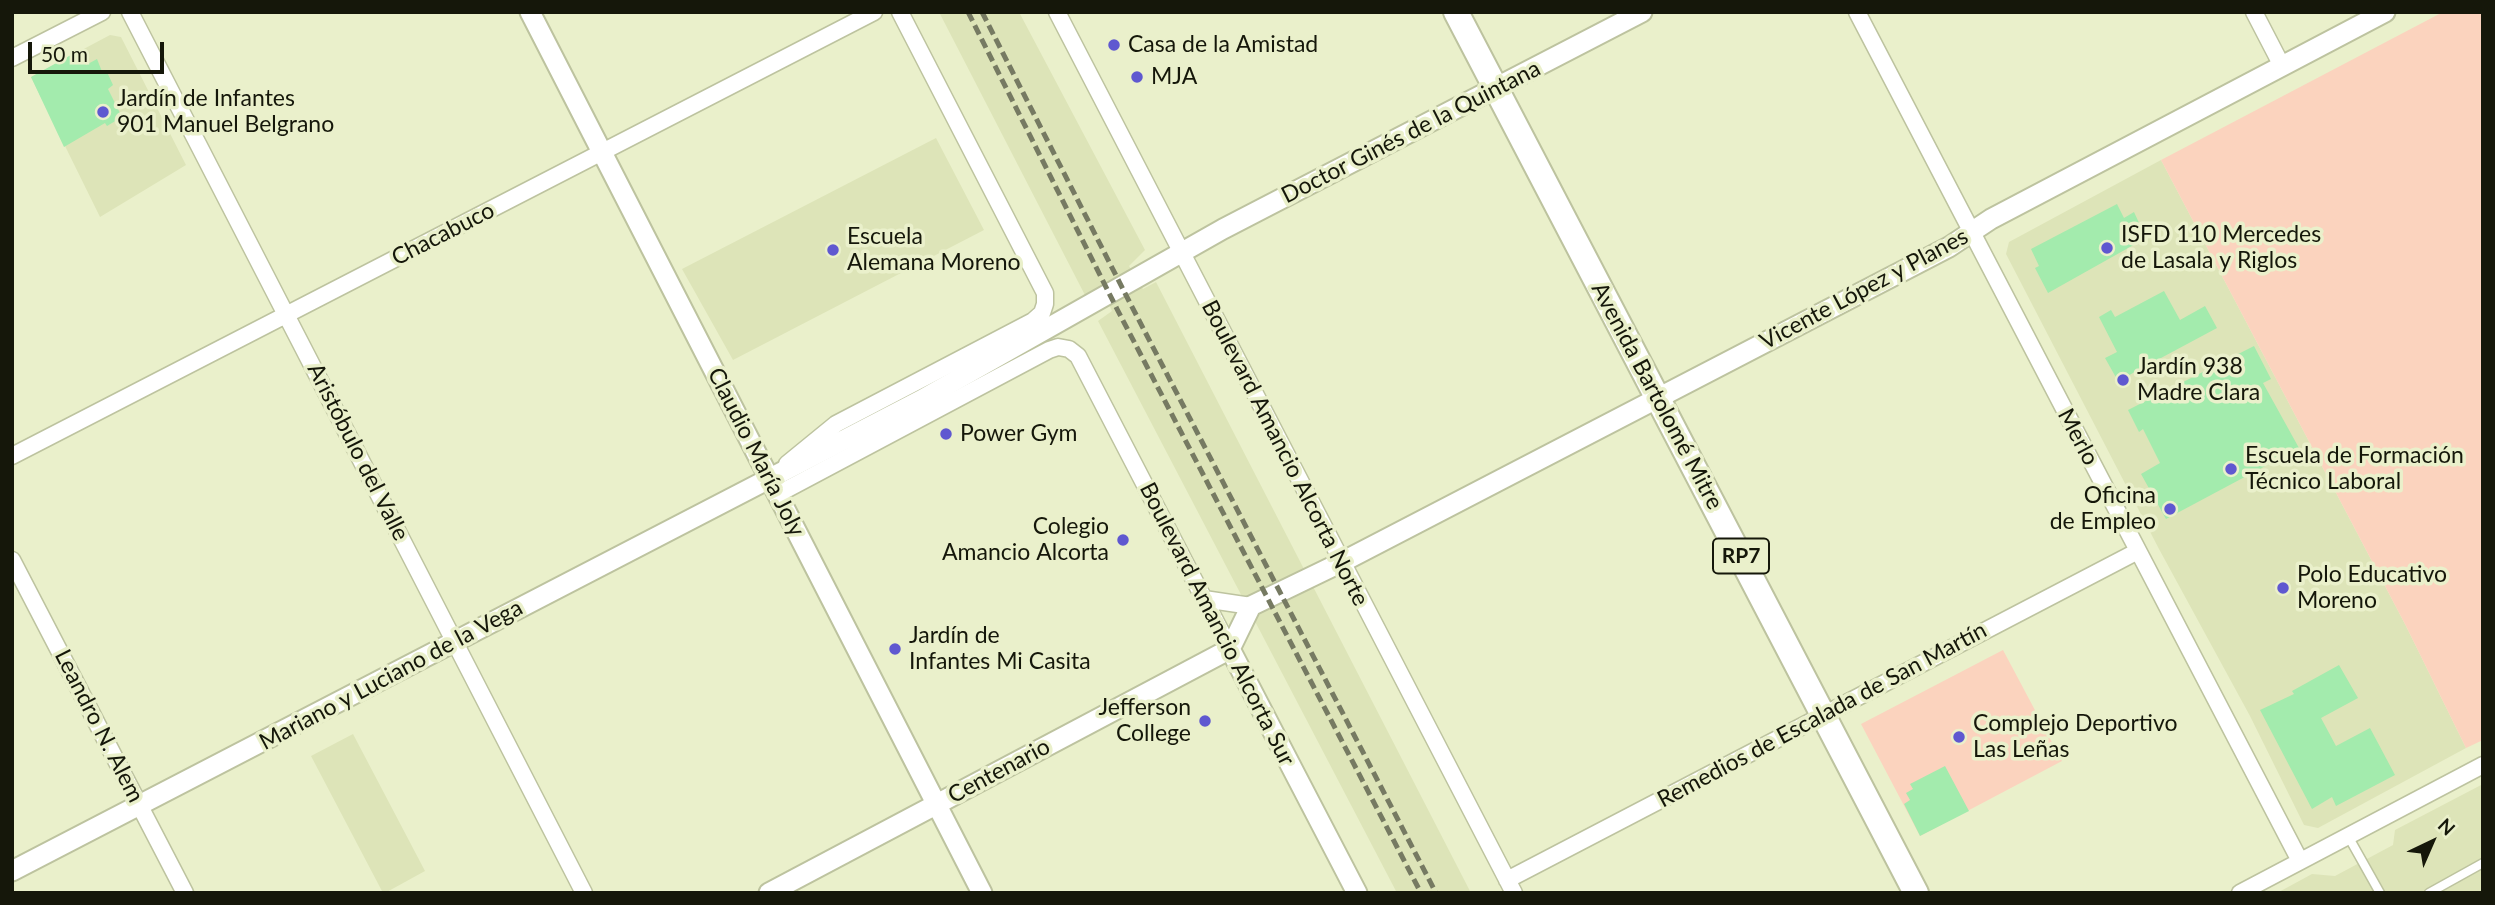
<!DOCTYPE html>
<meta charset="utf-8">
<style>
body{margin:0}
#map{position:relative;width:2495px;height:905px;overflow:hidden;background:#eaf0cb;font-family:Lato,sans-serif}
canvas{display:block}
.frame{position:absolute;inset:0;border:14px solid #15170a;pointer-events:none}
.north{position:absolute;left:2397px;top:807px;width:70px;height:70px;-webkit-text-stroke:5px #eaf0cb;paint-order:stroke;rotate:44deg;font-size:19px;font-weight:700;line-height:28px;text-align:center;color:#15170a}
.north::after{content:'';display:block;margin:auto;width:24px;height:32px;background:#15170a;clip-path:polygon(50% 0,100% 100%,50% 72%,0 100%)}
.scale{position:absolute;left:28px;top:42px;width:136px;height:32px;box-sizing:border-box;border:4px solid #15170a;border-top:0;padding-left:9px;font-size:21px;line-height:24px;white-space:nowrap;color:#15170a;-webkit-text-stroke:5px #eaf0cb;paint-order:stroke}
</style>
<div id="map">
<canvas width="2495" height="905"></canvas>
<div class="frame"></div>
<div class="north">N</div>
<div class="scale">50 m</div>
</div>
<script>
const context = document.querySelector('canvas').getContext('2d');
context.lineJoin = 'round';
function fill(path, color) {
  context.fillStyle = color;
  context.fill(path, 'evenodd');
}
function poly(rows) {
  const path = new Path2D();
  for (const r of rows) {
    path.moveTo(r[0], r[1]);
    for (let i = 2; i < r.length; i += 2) path.lineTo(r[i], r[i + 1]);
  }
  return path;
}
function stroke(path, color, width, dash) {
  context.strokeStyle = color;
  context.lineWidth = width;
  context.lineCap = dash ? 'butt' : 'round';
  context.setLineDash(dash || []);
  context.stroke(path);
}
function drawText(font, color, halo, rows, align = 'center') {
  context.font = font + ' Lato,sans-serif';
  context.lineWidth = 7;
  context.setLineDash([]);
  context.textBaseline = 'middle';
  context.strokeStyle = halo;
  context.fillStyle = color;
  for (const [text, x, y, turn = 0] of rows) {
    context.save();
    context.translate(x, y);
    context.rotate((+turn || 0) * Math.PI / 180);
    context.textAlign = isNaN(turn) ? turn : align;
    if (halo) context.strokeText(text, 0, 0);
    context.fillText(text, 0, 0);
    context.restore();
  }
}
fill(poly([
 [939,12,1019,12,1145,250,1129,266,1143,289,1156,282,1471,893,1397,893,1098,321,1112,311,1102,290,1087,299],
 [110,35,121,37,186,165,100,217,31,77],
 [936,138,984,230,733,360,682,269],
 [2161,160,2406,626,2466,748,2318,828,2304,825,2250,716,2159,549,2006,254,2009,242],
 [353,734,425,871,385,893,383,893,311,756],
 [2483,784,2483,893,2277,893,2312,874,2335,876,2393,845,2395,830]
]), '#dde4b8');
fill(poly([
 [2443,12,2483,12,2483,740,2466,748,2406,626,2161,160],
 [2003,650,2062,761,1920,836,1861,724]
]), '#fbd3be');
fill(poly([
 [80,50,86,65,97,59,103,74,107,72,113,85,108,89,122,117,107,126,105,123,64,147,31,77],
 [2117,204,2124,218,2134,212,2146,238,2048,293,2035,268,2039,266,2031,249],
 [2164,291,2180,320,2205,306,2217,328,2118,381,2105,358,2117,352,2099,317,2111,310,2115,317],
 [2254,346,2271,379,2263,383,2299,448,2166,519,2141,474,2160,463,2143,429,2139,432,2128,410],
 [2339,665,2358,698,2321,718,2336,746,2370,728,2395,775,2336,806,2332,797,2312,809,2260,710,2294,694,2292,691],
 [1945,766,1969,811,1920,836,1904,804,1910,800,1906,793,1913,789,1910,784]
]), '#a3ebad');
const service = poly([
 [2348,836,2380,893],
 [2429,893,2483,863]
]);
const minor = poly([
 [130,12,584,893],
 [1057,12,1514,893],
 [1857,12,2300,861],
 [2254,12,2282,66],
 [12,58,102,12],
 [12,456,874,12],
 [787,464,836,424,1033,321,1042,313,1045,304,1045,293,900,12],
 [778,494,1049,350,1058,347,1069,349,1078,356,1230,649],
 [12,560,185,893],
 [1204,599,1251,606],
 [1507,880,2138,551],
 [2240,893,2483,765]
]);
const tertiary = poly([
 [530,12,982,893],
 [1230,649,1251,606,1342,562,1949,247,1991,219,2385,12],
 [1230,649,1357,893],
 [12,871,921,400,1223,229,1642,12],
 [769,893,1230,649]
]);
const primary = poly([
 [1456,12,1916,893]
]);
stroke(service, '#bdc39f', 11);
stroke(minor, '#bdc39f', 19);
stroke(tertiary, '#bdc39f', 23);
stroke(primary, '#bdc39f', 28);
stroke(service, '#fff', 8);
stroke(minor, '#fff', 16);
stroke(tertiary, '#fff', 19);
stroke(primary, '#fff', 24);
stroke(poly([
 [968,12,1117,309,1421,893],
 [982,12,1129,301,1436,893]
]), '#767a62', 5, [10, 5]);
for (const [x, y, r, color] of [
 [1114,45,7,"#5f58d0"],
 [1137,77,7,"#5f58d0"],
 [103,112,7,"#5f58d0"],
 [2107,248,7,"#5f58d0"],
 [833,250,7,"#5f58d0"],
 [2123,380,7,"#5f58d0"],
 [946,434,7,"#5f58d0"],
 [2231,469,7,"#5f58d0"],
 [2170,509,7,"#5f58d0"],
 [1123,540,7,"#5f58d0"],
 [2283,588,7,"#5f58d0"],
 [895,649,7,"#5f58d0"],
 [1205,721,7,"#5f58d0"],
 [1959,737,7,"#5f58d0"]
]) {
  const dot = new Path2D();
  dot.arc(x, y, r, 0, 2 * Math.PI);
  context.fillStyle = color;
  context.fill(dot);
  stroke(dot, '#eaf0cb', 2.5);
}
for (const [x, y, w] of [
 [1741,556,56]
]) {
  const box = new Path2D();
  box.roundRect(x - w / 2, y - 17.5, w, 35, 5);
  context.fillStyle = '#eaf0cb';
  context.fill(box);
  stroke(box, '#15170a', 2);
}
drawText('bold 21px', '#15170a', null, [
 ["RP7",1741,556]
]);
drawText('23px', '#15170a', '#eaf0cb', [
 ["Casa de la Amistad",1128,45],
 ["MJA",1151,77],
 ["Jardín de Infantes",117,99],
 ["901 Manuel Belgrano",117,125],
 ["ISFD 110 Mercedes",2121,235],
 ["de Lasala y Riglos",2121,261],
 ["Escuela",847,237],
 ["Alemana Moreno",847,263],
 ["Jardín 938",2137,367],
 ["Madre Clara",2137,393],
 ["Power Gym",960,434],
 ["Escuela de Formación",2245,456],
 ["Técnico Laboral",2245,482],
 ["Oficina",2156,496,"right"],
 ["de Empleo",2156,522,"right"],
 ["Colegio",1109,527,"right"],
 ["Amancio Alcorta",1109,553,"right"],
 ["Polo Educativo",2297,575],
 ["Moreno",2297,601],
 ["Jardín de",909,636],
 ["Infantes Mi Casita",909,662],
 ["Jefferson",1191,708,"right"],
 ["College",1191,734,"right"],
 ["Complejo Deportivo",1973,724],
 ["Las Leñas",1973,750]
], 'left');
drawText('23px', '#15170a', '#eaf0cb', [
 ["Doctor Ginés de la Quintana",1411,132,-27],
 ["Chacabuco",443,234,-27],
 ["Vicente López y Planes",1864,289,-28],
 ["Avenida Bartolomé Mitre",1657,396,62],
 ["Merlo",2078,437,62],
 ["Aristóbulo del Valle",358,452,63],
 ["Claudio María Joly",756,452,63],
 ["Boulevard Amancio Alcorta Norte",1285,453,63],
 ["Boulevard Amancio Alcorta Sur",1217,624,63],
 ["Mariano y Luciano de la Vega",391,675,-28],
 ["Remedios de Escalada de San Martín",1822,715,-28],
 ["Leandro N. Alem",99,726,63],
 ["Centenario",999,771,-28]
]);
</script>
